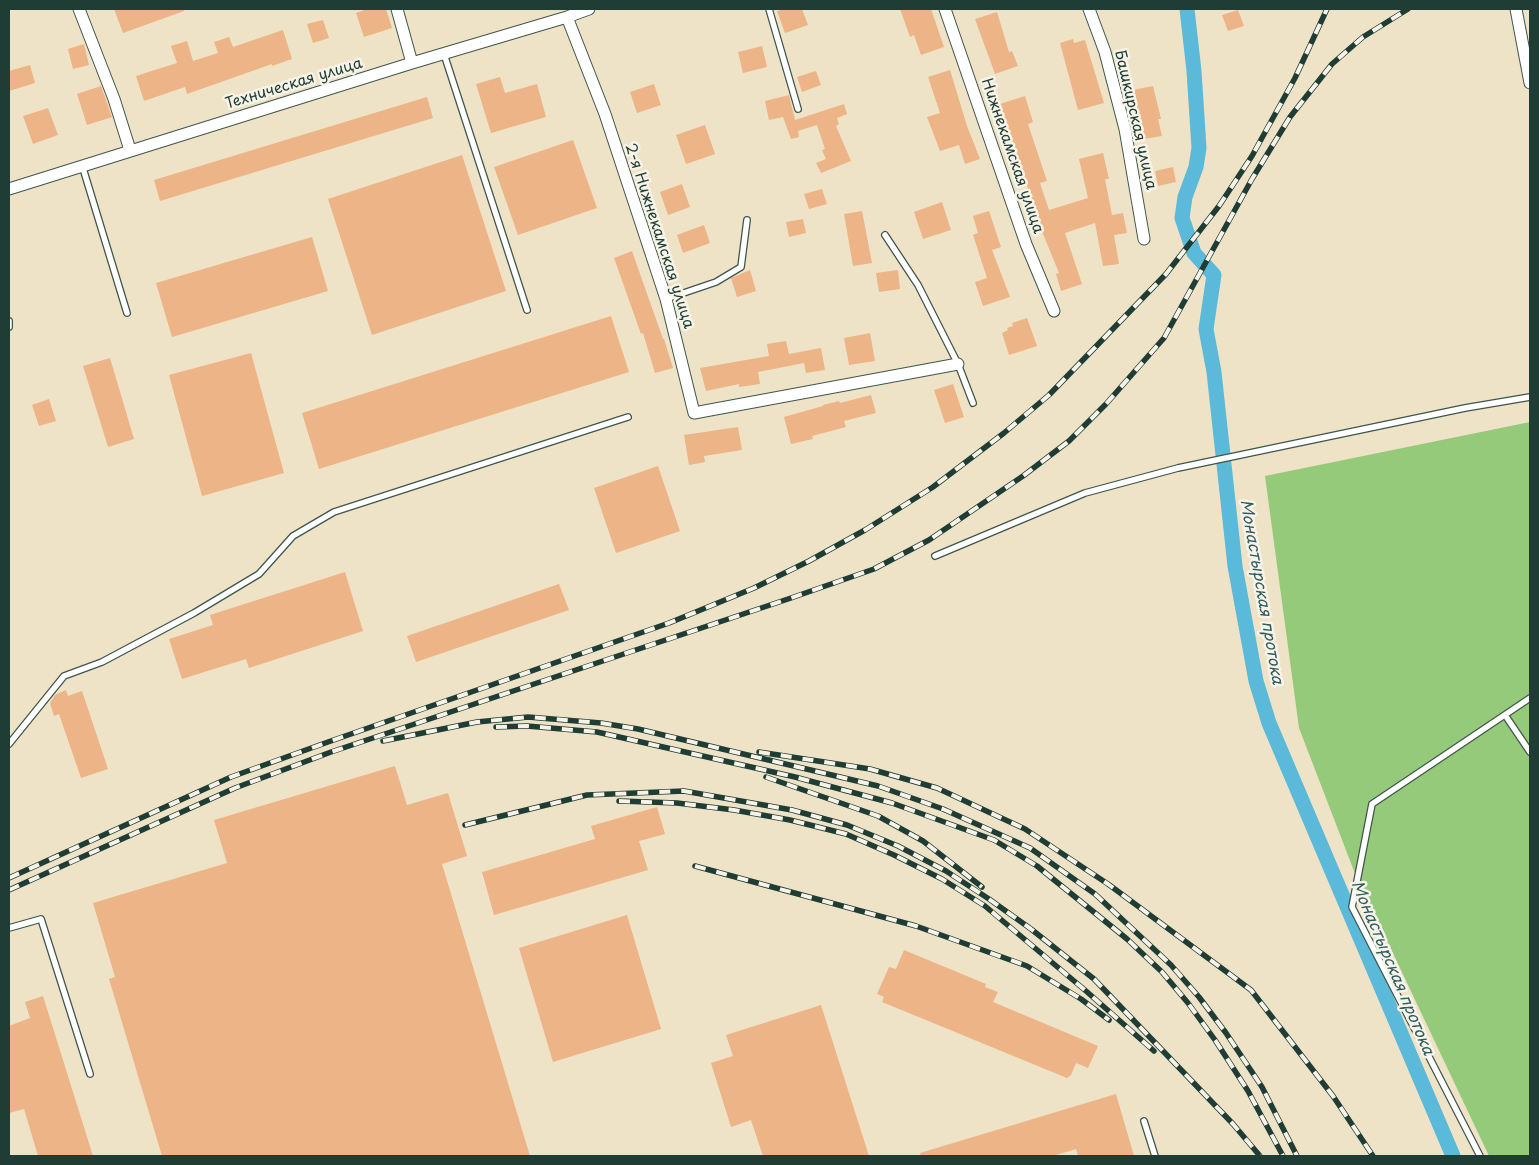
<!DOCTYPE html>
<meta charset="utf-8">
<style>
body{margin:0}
#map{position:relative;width:1539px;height:1165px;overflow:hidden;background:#eee3c6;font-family:"Playpen Sans",sans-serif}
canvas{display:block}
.frame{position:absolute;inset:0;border:10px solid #1f3d34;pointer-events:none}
</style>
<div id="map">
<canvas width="1539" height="1165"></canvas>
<div class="frame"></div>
</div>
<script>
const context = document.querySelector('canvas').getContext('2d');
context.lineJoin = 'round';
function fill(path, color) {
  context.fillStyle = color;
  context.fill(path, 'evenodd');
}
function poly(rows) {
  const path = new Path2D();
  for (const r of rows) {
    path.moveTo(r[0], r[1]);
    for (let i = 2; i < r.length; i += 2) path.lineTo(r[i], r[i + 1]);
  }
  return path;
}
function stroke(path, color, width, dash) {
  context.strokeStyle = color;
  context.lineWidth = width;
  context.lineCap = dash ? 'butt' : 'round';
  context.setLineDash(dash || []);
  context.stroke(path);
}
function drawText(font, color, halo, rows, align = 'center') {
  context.font = font + ' "Playpen Sans",sans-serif';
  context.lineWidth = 5;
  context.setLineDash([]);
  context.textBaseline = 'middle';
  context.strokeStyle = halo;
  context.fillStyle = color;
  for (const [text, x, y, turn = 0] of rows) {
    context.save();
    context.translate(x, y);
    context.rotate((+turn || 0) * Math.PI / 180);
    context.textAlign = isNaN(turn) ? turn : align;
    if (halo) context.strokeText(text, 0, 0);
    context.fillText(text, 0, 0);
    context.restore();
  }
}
fill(poly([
 [1530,422,1530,1156,1489,1156,1354,871,1299,728,1265,476]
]), '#95ca7b');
stroke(poly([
 [1187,9,1194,71,1199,148,1196,167,1185,197,1182,218,1194,253,1214,275,1206,329,1214,372,1235,566,1256,681,1269,723,1453,1156]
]), '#5bb9d9', 15);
fill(poly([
 [114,9,184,9,184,11,123,33],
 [367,9,386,9,392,28,364,37,356,13],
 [784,9,802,9,808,25,785,33,777,11],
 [900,9,931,9,944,47,921,55,914,35,910,37],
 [1238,10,1244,26,1228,31,1222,15],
 [997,12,1009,52,1012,51,1018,66,995,74,975,19],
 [323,20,329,38,313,43,307,24],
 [283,30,292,59,272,66,272,64,187,94,185,87,144,101,136,76,177,63,171,46,187,41,193,61,218,53,214,42,229,37,233,47],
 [1073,39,1074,43,1085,40,1104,103,1078,110,1060,43],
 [84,44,89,65,73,69,68,49],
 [762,46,767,67,743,73,738,52],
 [30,65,35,83,9,91,9,71],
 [950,70,967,126,980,159,965,164,959,145,940,151,927,117,940,113,928,77],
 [816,71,821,85,802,92,797,77],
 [500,77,505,93,537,84,546,117,491,133,476,84],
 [654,84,661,105,637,113,630,92],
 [101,86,112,117,87,125,77,94],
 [1153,86,1161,119,1158,119,1162,136,1144,139,1133,90],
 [789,95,795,120,844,104,847,114,837,118,839,124,836,126,851,161,821,173,816,163,826,159,822,150,825,149,817,125,798,131,799,137,791,139,783,117,769,120,765,101],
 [1025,96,1033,122,1028,124,1047,181,1040,183,1049,210,1088,198,1079,159,1103,153,1109,179,1105,179,1112,215,1123,213,1127,233,1114,235,1119,264,1103,266,1095,223,1065,233,1082,284,1061,291,1056,274,1059,273,1039,224,1021,166,1010,140,1012,139,1000,104],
 [427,97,433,118,160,201,154,180],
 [48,108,58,135,33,144,23,116],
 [705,125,715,154,686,164,676,135],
 [573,140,597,208,518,235,494,167],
 [462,155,506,291,372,335,328,199],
 [1173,167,1176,182,1158,186,1155,171],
 [682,184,690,207,668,215,660,192],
 [822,189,827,204,809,209,804,194],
 [942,202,951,230,923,239,914,212],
 [862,211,872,263,853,266,844,214],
 [989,211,1001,247,992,250,1010,297,983,306,975,282,987,278,973,235,978,233,973,216],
 [803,219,806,233,789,237,786,222],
 [704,225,710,243,683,253,677,235],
 [312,237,328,291,172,337,156,283],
 [632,251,663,339,664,339,673,368,655,373,643,333,641,334,614,258],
 [750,270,756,291,737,297,731,278],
 [898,270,900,289,879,292,876,273],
 [611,316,629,372,319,469,302,413],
 [1027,318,1037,346,1009,355,1002,333,1008,330,1007,328,1013,326,1012,323],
 [870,333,875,361,849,365,844,338],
 [786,341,789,354,821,348,825,370,806,373,804,363,758,372,760,384,739,387,739,384,706,391,700,368,769,356,767,344],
 [251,353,284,473,202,496,169,375],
 [110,358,134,439,108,447,83,366],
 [953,384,964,417,945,423,934,390],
 [871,395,876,413,844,421,846,427,812,436,813,439,791,444,784,417,823,406,823,405,839,401,840,403],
 [49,399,56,421,39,426,32,405],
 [738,427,742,450,704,456,705,462,689,465,684,435],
 [658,466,680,531,616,553,594,488],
 [345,572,363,631,249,668,246,659,182,679,169,639,213,625,210,615],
 [559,584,569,610,416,662,407,636],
 [66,690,68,696,82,691,108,769,81,778,59,714,54,716,50,703,55,695],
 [395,766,407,805,448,793,467,856,442,864,530,1156,162,1156,109,979,115,977,93,903,227,863,214,820],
 [657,807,665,834,639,841,648,870,494,915,482,872,595,839,591,826],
 [627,915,661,1029,553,1062,519,948],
 [904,950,986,984,985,987,998,992,993,1002,1098,1046,1088,1068,1076,1063,1071,1075,1067,1078,882,1002,884,997,877,994,889,967,896,969],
 [43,996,93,1156,38,1156,24,1109,9,1113,9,1026,30,1018,25,1002],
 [821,1005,869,1156,763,1156,751,1120,731,1127,711,1063,733,1056,726,1035],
 [1116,1094,1134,1156,1078,1156,1076,1149,1053,1156,921,1156,920,1153]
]), '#edb487');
const lane = poly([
 [769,9,798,109],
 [444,54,527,310],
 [82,165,127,313],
 [885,235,918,285,958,364,973,403],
 [666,299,716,282,741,267,747,220],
 [9,321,9,327],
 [935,556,1085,493,1178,468,1465,408,1530,397],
 [1505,715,1530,752],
 [9,744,64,676,102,662,194,613,259,574,293,536,334,512,628,417],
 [9,928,41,919,90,1074],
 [1144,1121,1155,1156],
 [1480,1156,1352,907,1372,804,1530,698]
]);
const street = poly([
 [79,9,114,99,130,150],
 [397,9,412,63],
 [945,9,1026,244,1054,311],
 [1089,9,1105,52,1125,129,1144,239],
 [1516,9,1530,83],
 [567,17,605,114,666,299,694,413,958,364],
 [9,189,412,63,567,17,589,9]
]);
stroke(lane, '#3e564a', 8);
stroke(street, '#3e564a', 13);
stroke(lane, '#fff', 5.5);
stroke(street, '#fff', 11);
const rail = poly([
 [496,727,527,726,597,732,795,777,892,803,994,840,1037,866,1127,939,1162,972,1188,1003,1215,1040,1248,1091,1283,1156],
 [383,741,477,722,528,717,601,723,638,729,878,786,943,809,1030,848,1095,894,1171,965,1199,997,1226,1033,1262,1087,1297,1156],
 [759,752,870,769,937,788,1025,829,1108,884,1251,990,1333,1096,1373,1156],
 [766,777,878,816,923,841,982,887],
 [619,801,677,803,734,810,790,820,846,834,894,855,942,879,985,906,1086,991,1154,1051],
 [465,825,587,795,684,791,792,810,847,825,898,846,946,871,989,899,1031,929,1094,979,1233,1124,1260,1156],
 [695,866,916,926,1027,966,1081,999,1109,1020],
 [9,878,231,777,328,742,669,623,754,588,809,561,865,530,933,487,1004,433,1049,395,1166,274,1219,206,1252,156,1295,78,1327,9],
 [9,890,235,788,331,752,791,598,874,569,929,540,1023,476,1069,441,1106,404,1164,338,1252,179,1290,117,1332,64,1363,37,1408,9]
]);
stroke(rail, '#1f3d34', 5.5);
stroke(rail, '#f7f3e8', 4, [11]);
drawText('15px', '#1f3d34', '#f7f3e8', [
 ["Техническая улица",294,84,-17],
 ["Башкирская улица",1135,120,77],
 ["Нижнекамская улица",1012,156,71],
 ["2-я Нижнекамская улица",659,236,72]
]);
drawText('italic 16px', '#2e5c5d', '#f7f3e8', [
 ["Монастырская протока",1261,592,80],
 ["Монастырская протока",1392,968,67]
]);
</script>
